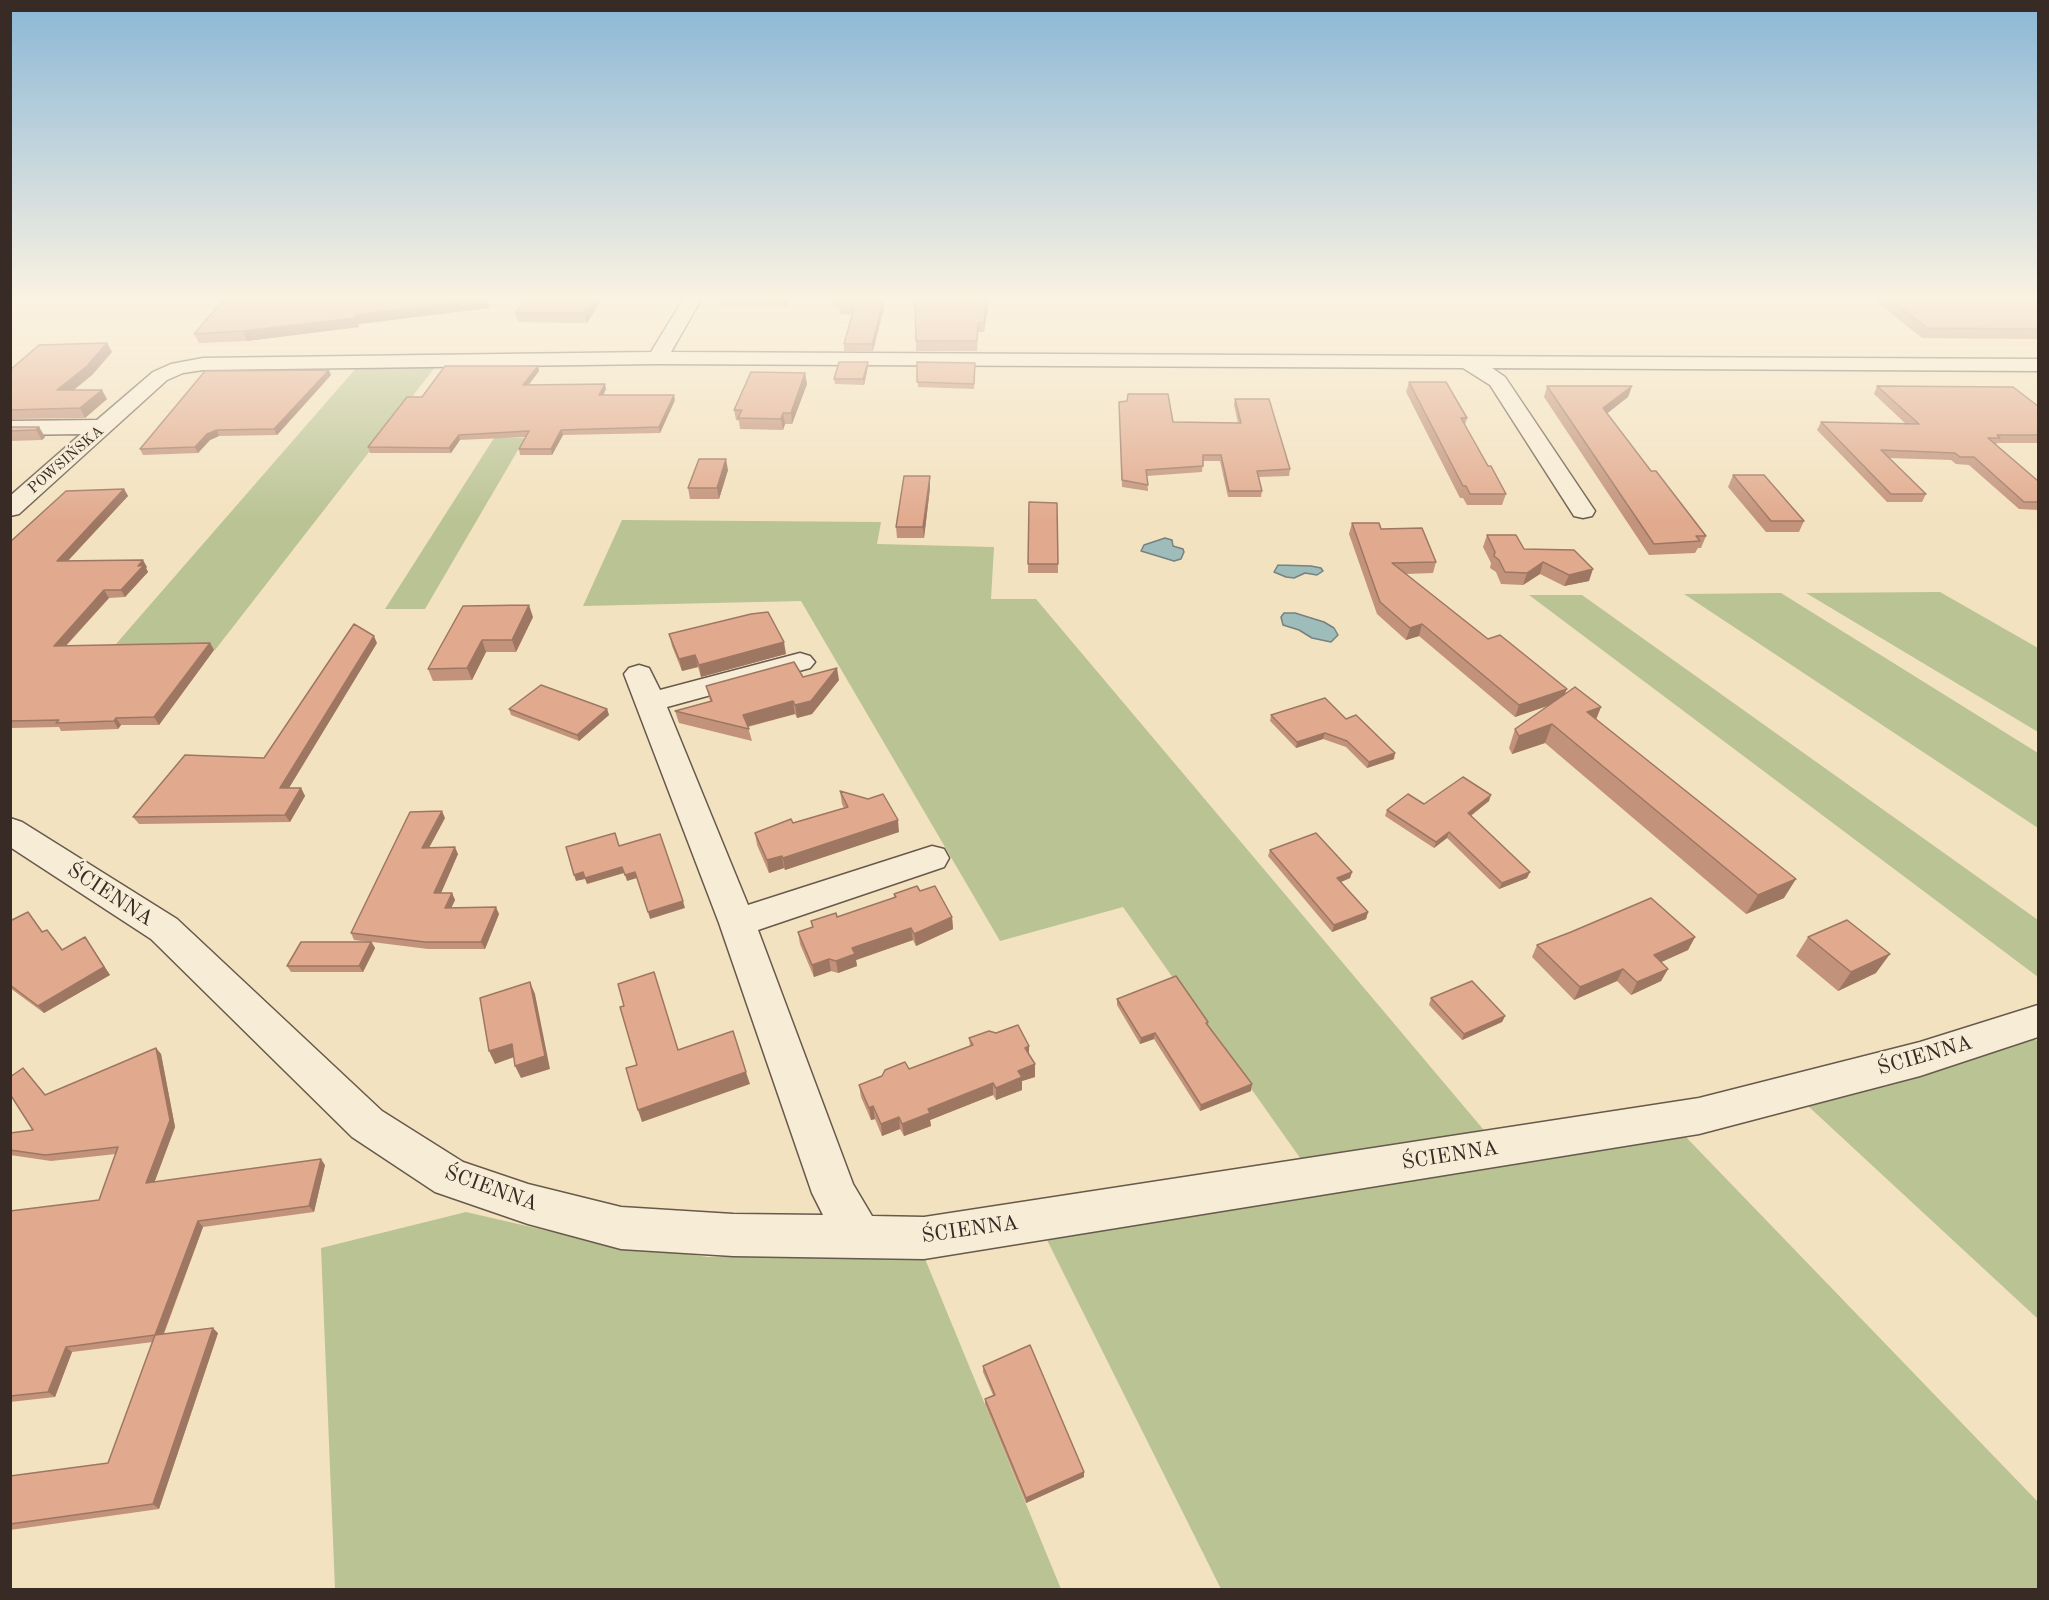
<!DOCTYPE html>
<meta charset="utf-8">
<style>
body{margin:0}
#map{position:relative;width:2049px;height:1600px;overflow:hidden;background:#f3e2bf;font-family:"Old Standard TT",serif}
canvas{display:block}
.frame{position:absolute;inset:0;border:12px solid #382b26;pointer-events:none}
</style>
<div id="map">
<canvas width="2049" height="1600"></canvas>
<div class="frame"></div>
</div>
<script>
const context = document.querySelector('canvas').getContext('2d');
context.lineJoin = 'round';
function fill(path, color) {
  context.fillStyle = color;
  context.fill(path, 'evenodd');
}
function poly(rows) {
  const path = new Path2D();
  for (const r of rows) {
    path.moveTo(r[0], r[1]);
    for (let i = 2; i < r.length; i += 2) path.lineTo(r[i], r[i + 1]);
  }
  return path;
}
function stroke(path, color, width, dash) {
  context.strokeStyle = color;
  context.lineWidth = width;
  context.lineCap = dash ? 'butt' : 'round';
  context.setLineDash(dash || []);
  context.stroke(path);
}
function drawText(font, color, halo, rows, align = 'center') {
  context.font = font + ' "Old Standard TT",serif';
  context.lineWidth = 5;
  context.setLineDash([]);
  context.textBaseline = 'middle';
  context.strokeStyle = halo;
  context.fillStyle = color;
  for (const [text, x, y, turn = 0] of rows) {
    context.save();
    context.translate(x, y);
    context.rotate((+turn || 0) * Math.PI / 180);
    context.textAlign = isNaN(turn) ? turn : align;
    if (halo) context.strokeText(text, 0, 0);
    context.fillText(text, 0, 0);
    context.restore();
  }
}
fill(poly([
 [436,366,215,650,109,652,357,367],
 [494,438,525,438,425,609,385,609],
 [622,520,881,522,877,544,994,547,991,599,1036,599,1488,1135,1305,1165,1123,907,1000,941,801,601,583,606],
 [1940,592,2038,648,2038,732,1806,593],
 [1781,593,2038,753,2038,828,1684,594],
 [1529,595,1582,595,2038,920,2038,977],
 [2032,1036,2038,1042,2038,1319,1808,1106,1932,1073],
 [1682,1133,2038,1502,2038,1589,1221,1589,1045,1236],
 [466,1212,596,1242,708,1257,923,1254,1061,1589,335,1589,321,1248]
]), '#b9c393');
const water = poly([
 [1165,538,1172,540,1173,546,1183,549,1184,552,1181,559,1174,561,1141,551,1144,545,1165,538],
 [1278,565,1311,566,1321,568,1323,571,1317,575,1305,573,1294,578,1286,577,1274,572,1278,565],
 [1284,613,1295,613,1324,622,1334,628,1338,635,1331,642,1312,638,1299,630,1283,625,1281,617,1284,613]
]);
fill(water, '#9ebcba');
stroke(water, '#75827f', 1.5);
const minor = poly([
 [684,298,702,298,671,352,2038,359,2038,371,1492,368,1505,377,1595,511,1592,516,1583,518,1574,516,1490,385,1463,368,657,364,203,370,183,373,167,380,19,514,10,516,10,496,81,434,10,435,10,421,97,420,153,372,171,364,203,358,651,352,684,298],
 [800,653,810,656,815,662,810,668,667,707,748,905,932,846,944,849,949,858,944,867,758,930,853,1184,872,1216,924,1217,1699,1098,1920,1042,2038,1005,2038,1037,1920,1076,1699,1134,924,1259,733,1256,621,1249,528,1224,435,1192,352,1137,151,939,10,847,10,818,22,822,177,919,382,1111,463,1162,528,1184,621,1207,733,1214,823,1215,812,1193,719,923,624,674,629,668,639,665,649,668,660,690,800,653]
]);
stroke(minor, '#67594c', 3);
fill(minor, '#f7ecd5');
fill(poly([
 [527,298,603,298,587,323,518,322,515,313],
 [720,298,790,298,786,306,719,305,718,300],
 [834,298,880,298,879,302,883,302,884,308,873,351,844,351,844,344,852,314,840,314,839,307,834,307,833,301],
 [952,298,989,298,984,332,978,332,977,351,916,351,915,301,951,301],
 [1874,298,2038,298,2038,339,1922,338,1878,303,1878,301],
 [489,308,359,324,359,327,247,341,199,343,194,334],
 [107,343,112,352,92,375,74,390,107,399,85,418,10,419,10,370],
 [917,362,975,363,974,389,918,387],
 [538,366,539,371,529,385,606,389,603,395,675,400,660,433,563,435,552,455,520,455,519,449,526,437,460,440,451,453,370,453,368,447,422,397],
 [868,367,864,385,835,384,834,379],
 [805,373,807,384,792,424,785,424,783,430,740,429,739,421,736,420,734,410],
 [331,375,277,435,219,436,210,440,198,453,143,455,140,449],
 [1409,382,1467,418,1465,425,1488,466,1506,494,1502,505,1467,505,1463,498,1460,498,1406,392],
 [1547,386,1632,386,1628,397,1607,413,1651,471,1706,536,1701,548,1698,548,1695,553,1649,555,1544,397],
 [1877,386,2038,406,2038,443,1997,443,1996,445,2038,481,2038,510,2019,509,1969,465,1956,464,1951,460,1889,458,1926,494,1922,502,1887,502,1817,430,1821,422,1906,424,1874,394],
 [1235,399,1290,469,1289,476,1258,477,1262,491,1261,497,1228,497,1220,461,1203,461,1202,472,1147,476,1148,491,1122,487,1119,402,1173,422,1238,423,1234,405],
 [10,427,39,427,45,437,42,440,10,441],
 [728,470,719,499,690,499,688,488],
 [1733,475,1804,521,1799,532,1766,532,1728,487],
 [930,488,924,538,897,538,896,527],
 [124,489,128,496,68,561,147,567,146,568,148,572,125,597,109,598,66,646,210,643,214,650,159,725,121,725,118,729,61,731,59,727,10,728,10,542],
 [1029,502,1057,503,1058,573,1028,573],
 [1352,523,1381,529,1436,562,1433,573,1406,574,1488,639,1565,695,1601,707,1596,720,1784,898,1746,914,1545,743,1512,754,1509,748,1515,729,1550,705,1515,717,1419,636,1406,640,1377,614,1349,534],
 [1487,535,1524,549,1589,581,1564,586,1540,574,1523,585,1501,584,1496,572,1490,568,1491,563,1483,547],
 [463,606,533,617,516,652,486,652,472,680,433,681,428,669],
 [669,634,786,654,701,677,698,667,682,671,672,646],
 [377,643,289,788,301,788,305,796,290,822,139,824,133,817,264,758],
 [803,677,839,680,812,714,797,718,795,714,748,727,752,741,679,723,675,711,710,701,706,686],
 [509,709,607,709,609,715,579,741,511,715],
 [1271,715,1346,719,1394,759,1367,768,1346,747,1323,739,1296,748,1270,721],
 [840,791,899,832,785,870,784,868,769,873,757,845,755,833,793,823,844,808,842,804],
 [1489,801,1471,816,1527,878,1499,889,1447,838,1434,848,1385,816,1387,810,1424,804],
 [445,818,429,848,458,854,441,893,452,893,455,900,451,908,499,914,485,949,428,949,372,942,375,948,363,972,291,972,287,966,370,942,354,940,351,933],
 [1270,850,1352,872,1350,878,1341,882,1368,912,1366,919,1332,932,1268,856],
 [920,891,952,917,953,929,916,946,913,940,856,960,857,966,838,973,831,971,814,977,800,944,798,932,812,927,811,921,837,917,894,898,894,894],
 [34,920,43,932,53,937,63,950,85,937,110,975,44,1013,10,988,10,921],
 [1695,937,1688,950,1661,962,1668,969,1661,981,1631,995,1617,981,1574,1000,1532,957,1537,945],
 [1808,937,1876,973,1838,991,1796,956],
 [1431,998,1505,1016,1502,1022,1462,1040,1429,1005],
 [1117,999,1208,1022,1208,1025,1251,1091,1200,1111,1154,1039,1140,1044,1117,1005],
 [969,1038,1029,1055,1035,1077,1022,1081,1022,1090,996,1100,993,1095,930,1120,931,1126,904,1136,900,1129,882,1136,875,1119,871,1120,861,1097,859,1085,909,1069,970,1046],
 [156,1048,161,1054,175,1127,154,1182,325,1165,314,1212,203,1227,164,1334,218,1333,159,1509,10,1530,10,1476,108,1463,153,1342,72,1352,55,1397,10,1402,10,1211,99,1200,116,1154,51,1161,10,1155,10,1133,33,1130,23,1068,46,1095],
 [983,1366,1084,1472,1084,1477,1026,1503,985,1404,985,1399,993,1395,983,1372]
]), '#c2927a');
fill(poly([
 [489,298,489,308,359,324,359,327,247,341,243,331,356,315],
 [595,298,603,298,587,323,584,313],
 [787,298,790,298,786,306,785,301],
 [987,298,989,298,984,332,984,323],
 [883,302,884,308,873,351,872,344],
 [107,343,112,352,92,375,62,399,57,390],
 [868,362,868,367,864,385,863,379],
 [538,366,539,371,524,390,523,385],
 [329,370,331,375,277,435,274,429],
 [805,373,807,384,792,424,791,413],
 [605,384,606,389,601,400,599,395],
 [1632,386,1628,397,1600,419,1603,408],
 [102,390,107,399,85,418,80,408],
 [674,395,675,400,660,433,659,427],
 [783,413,785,424,783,430,781,419],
 [39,427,45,437,42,440,36,430],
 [217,430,219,436,210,440,198,453,195,447,207,434],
 [561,430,563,435,552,455,551,449],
 [459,435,460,440,451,453,449,448],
 [726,459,728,470,719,499,717,488],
 [930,476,930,488,924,538,923,527],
 [124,489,128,496,61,568,57,561],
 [143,560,147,567,146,568,148,572,125,597,121,590],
 [1543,562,1540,574,1523,585,1527,573],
 [1593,569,1589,581,1564,586,1569,575],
 [104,590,109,598,59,653,54,646],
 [529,605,533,617,516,652,512,640],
 [1422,624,1419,636,1406,640,1410,628],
 [374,636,377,643,284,796,280,788],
 [482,640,486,652,472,680,467,668],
 [784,642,786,654,701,677,699,665],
 [210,643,214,650,159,725,154,717],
 [695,655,698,667,682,671,679,659],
 [837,668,839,680,812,714,797,718,795,705],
 [1567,689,1562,701,1515,717,1519,705],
 [793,701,795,714,745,727,743,715],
 [1601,707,1593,726,1587,712],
 [607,709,609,715,579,741,577,735],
 [116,718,121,725,118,729,114,721],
 [1552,724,1545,743,1512,754,1519,736],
 [1325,733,1323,739,1296,748,1297,742],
 [1395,753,1394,759,1367,768,1369,762],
 [301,788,305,796,290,822,285,815],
 [1491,795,1489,801,1466,819,1468,813],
 [442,811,445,818,425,855,422,848],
 [898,820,899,832,785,870,783,858],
 [1449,832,1447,838,1434,848,1436,842],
 [455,847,458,854,438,900,434,893],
 [782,856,784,868,769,873,767,860],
 [622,867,624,873,587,884,585,879,576,881,574,875,583,872],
 [635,872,637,878,627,881,625,875],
 [1352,872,1350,878,1336,884,1337,878],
 [1530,872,1527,878,1499,889,1502,883],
 [1796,879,1784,898,1746,914,1758,895],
 [452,893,455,900,448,915,445,908],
 [683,901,685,908,650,919,648,912],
 [496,907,499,914,485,949,481,942],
 [1368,912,1366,919,1332,932,1334,925],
 [952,917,953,929,916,946,914,934],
 [911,928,913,940,856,960,857,966,838,973,836,961,852,948],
 [85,937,110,975,44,1013,38,1006],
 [1695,937,1688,950,1648,968,1654,955],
 [371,942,375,948,363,972,359,966],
 [1890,954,1876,973,1838,991,1851,972],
 [829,959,831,971,814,977,812,965],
 [1623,969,1617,981,1574,1000,1580,987],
 [1668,969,1661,981,1631,995,1637,982],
 [530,982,535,994,550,1069,521,1078,515,1066],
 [1505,1016,1502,1022,1462,1040,1464,1034],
 [1155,1033,1154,1039,1140,1044,1141,1038],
 [512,1044,517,1056,495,1064,489,1051],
 [1029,1046,1029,1058,1025,1048],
 [156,1048,161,1054,175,1127,152,1189,146,1183],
 [1035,1064,1035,1077,1022,1081,1022,1090,996,1100,996,1088,1018,1071],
 [746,1072,750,1084,642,1122,638,1110],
 [993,1083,993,1095,930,1120,931,1126,904,1136,902,1124,928,1109],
 [1252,1084,1251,1091,1200,1111,1201,1105],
 [873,1106,875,1119,871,1120,869,1108],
 [899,1117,900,1129,882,1136,881,1124],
 [321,1159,325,1165,314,1212,309,1206],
 [198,1221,203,1227,161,1340,155,1335],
 [213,1328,218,1333,159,1509,153,1504],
 [66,1347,72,1352,55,1397,48,1392],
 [1084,1472,1084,1477,1026,1503,1026,1498]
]), '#9e7763');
const building = poly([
 [225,298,486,298,486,299,356,315,355,318,243,331,194,334,225,298],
 [527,298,595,298,584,313,515,313,527,298],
 [720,298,787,298,785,301,718,300,720,298],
 [834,298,878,298,877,302,883,302,872,344,844,344,854,308,839,308,841,301,833,301,834,298],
 [952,298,987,298,984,323,978,323,977,341,916,341,915,301,951,301,952,298],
 [1888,298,2038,298,2038,329,1927,328,1888,298],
 [107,343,87,366,57,390,102,390,80,408,10,410,10,370,39,345,107,343],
 [839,362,868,362,863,379,834,379,839,362],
 [917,362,975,363,974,384,917,382,917,362],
 [445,366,538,366,523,385,605,384,599,395,674,395,659,427,561,430,551,449,519,449,529,431,459,435,449,448,368,447,407,397,422,397,445,366],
 [329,370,274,429,217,430,207,434,195,447,140,449,205,371,329,370],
 [751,372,805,373,791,413,783,413,781,419,738,418,742,410,734,410,751,372],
 [1409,382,1446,382,1467,418,1461,418,1488,466,1491,466,1506,494,1470,494,1466,486,1463,486,1409,382],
 [1547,386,1632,386,1603,408,1651,471,1656,471,1706,536,1696,536,1700,541,1654,544,1547,386],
 [1877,386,2013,387,2038,406,2038,435,1997,435,2000,438,1988,438,2038,481,2038,502,2024,502,1974,457,1960,457,1955,453,1881,450,1926,494,1891,494,1821,422,1919,424,1877,386],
 [1128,394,1168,394,1173,422,1241,423,1235,399,1269,399,1290,469,1257,471,1262,491,1229,491,1221,455,1203,455,1203,466,1146,470,1148,485,1122,480,1119,402,1127,401,1128,394],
 [10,427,39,427,36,430,10,431,10,427],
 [699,459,726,459,717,488,688,488,699,459],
 [1733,475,1764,475,1804,521,1771,521,1733,475],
 [904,476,930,476,923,527,896,527,904,476],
 [124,489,57,561,143,560,138,566,144,565,121,590,104,590,54,646,210,643,154,717,116,718,114,721,56,723,59,720,10,721,10,542,66,491,124,489],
 [1029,502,1057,503,1058,564,1028,564,1029,502],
 [1352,523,1379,523,1381,529,1422,528,1436,562,1392,563,1488,639,1500,635,1567,689,1519,705,1422,624,1410,628,1380,602,1352,523],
 [1487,535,1516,535,1524,549,1574,550,1593,569,1569,575,1543,562,1527,573,1505,572,1499,560,1494,556,1495,552,1487,535],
 [529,605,512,640,482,640,467,668,428,669,463,606,529,605],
 [768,612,784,642,699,665,695,655,679,659,669,634,751,614,768,612],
 [354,624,374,636,280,788,301,788,285,815,133,817,185,755,264,758,354,624],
 [794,662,803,677,837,668,811,701,795,705,793,701,743,715,749,729,675,711,712,701,706,686,794,662],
 [541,685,607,709,577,735,509,709,541,685],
 [1575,687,1601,707,1587,712,1796,879,1758,895,1552,724,1519,736,1515,729,1575,687],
 [1325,698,1346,719,1356,715,1395,753,1369,762,1347,741,1325,733,1297,742,1271,715,1325,698],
 [1463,777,1491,795,1468,813,1530,872,1502,883,1449,832,1436,842,1387,810,1408,794,1424,804,1463,777],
 [840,791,868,799,883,794,898,820,783,858,782,856,767,860,755,833,791,819,793,823,848,807,840,791],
 [442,811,422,848,455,847,434,893,452,893,445,908,496,907,481,942,425,942,351,933,410,812,442,811],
 [615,833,619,846,660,834,683,901,648,912,635,872,625,875,622,867,585,878,583,872,574,875,566,847,615,833],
 [1316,833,1352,872,1337,878,1368,912,1334,925,1270,850,1316,833],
 [917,886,920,891,935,886,952,917,914,934,911,928,852,948,855,954,836,961,829,959,812,965,798,932,813,927,811,921,836,913,837,917,896,897,894,894,917,886],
 [1651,898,1695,937,1654,955,1668,969,1637,982,1623,969,1580,987,1537,945,1571,932,1651,898],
 [28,912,42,932,47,930,62,950,85,937,104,967,38,1006,10,985,10,921,28,912],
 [1847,920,1890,954,1851,972,1808,937,1847,920],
 [301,942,371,942,359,966,287,966,301,942],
 [654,972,678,1050,733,1031,746,1072,638,1110,626,1068,637,1065,620,1007,624,1006,618,984,654,972],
 [1176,976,1208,1022,1206,1023,1252,1084,1201,1105,1155,1033,1141,1038,1117,999,1176,976],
 [1472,981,1505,1016,1464,1034,1431,998,1472,981],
 [530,982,545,1056,515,1066,512,1044,489,1051,480,998,530,982],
 [1018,1025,1029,1046,1025,1048,1035,1064,1018,1071,1022,1077,996,1088,993,1083,928,1109,930,1113,902,1124,899,1117,881,1124,873,1106,869,1108,859,1085,882,1076,885,1070,905,1062,909,1069,973,1045,969,1038,989,1031,996,1033,1018,1025],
 [156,1048,170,1120,146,1183,321,1159,309,1206,198,1221,155,1335,66,1347,48,1392,10,1396,10,1211,99,1200,118,1147,45,1155,10,1150,10,1133,33,1130,10,1094,10,1077,23,1068,45,1095,156,1048],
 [213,1328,153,1504,10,1524,10,1476,108,1463,155,1335,213,1328],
 [1030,1345,1084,1472,1026,1498,985,1399,995,1395,983,1366,1030,1345]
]);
fill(building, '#e1aa8e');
stroke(building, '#9e7763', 1.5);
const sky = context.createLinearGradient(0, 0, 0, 522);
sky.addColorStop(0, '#8ab7d6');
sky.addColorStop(0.57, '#faf2e2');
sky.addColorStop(1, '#faf2e200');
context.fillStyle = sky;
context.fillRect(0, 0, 2049, 522);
drawText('15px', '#382b26', '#f7ecd5', [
 ["POWSIŃSKA",66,460,-41]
]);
drawText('21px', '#382b26', '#f7ecd5', [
 ["ŚCIENNA",110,895,33],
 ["ŚCIENNA",1925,1056,-16],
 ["ŚCIENNA",1450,1156,-9],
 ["ŚCIENNA",491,1189,20],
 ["ŚCIENNA",970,1230,-8]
]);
</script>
